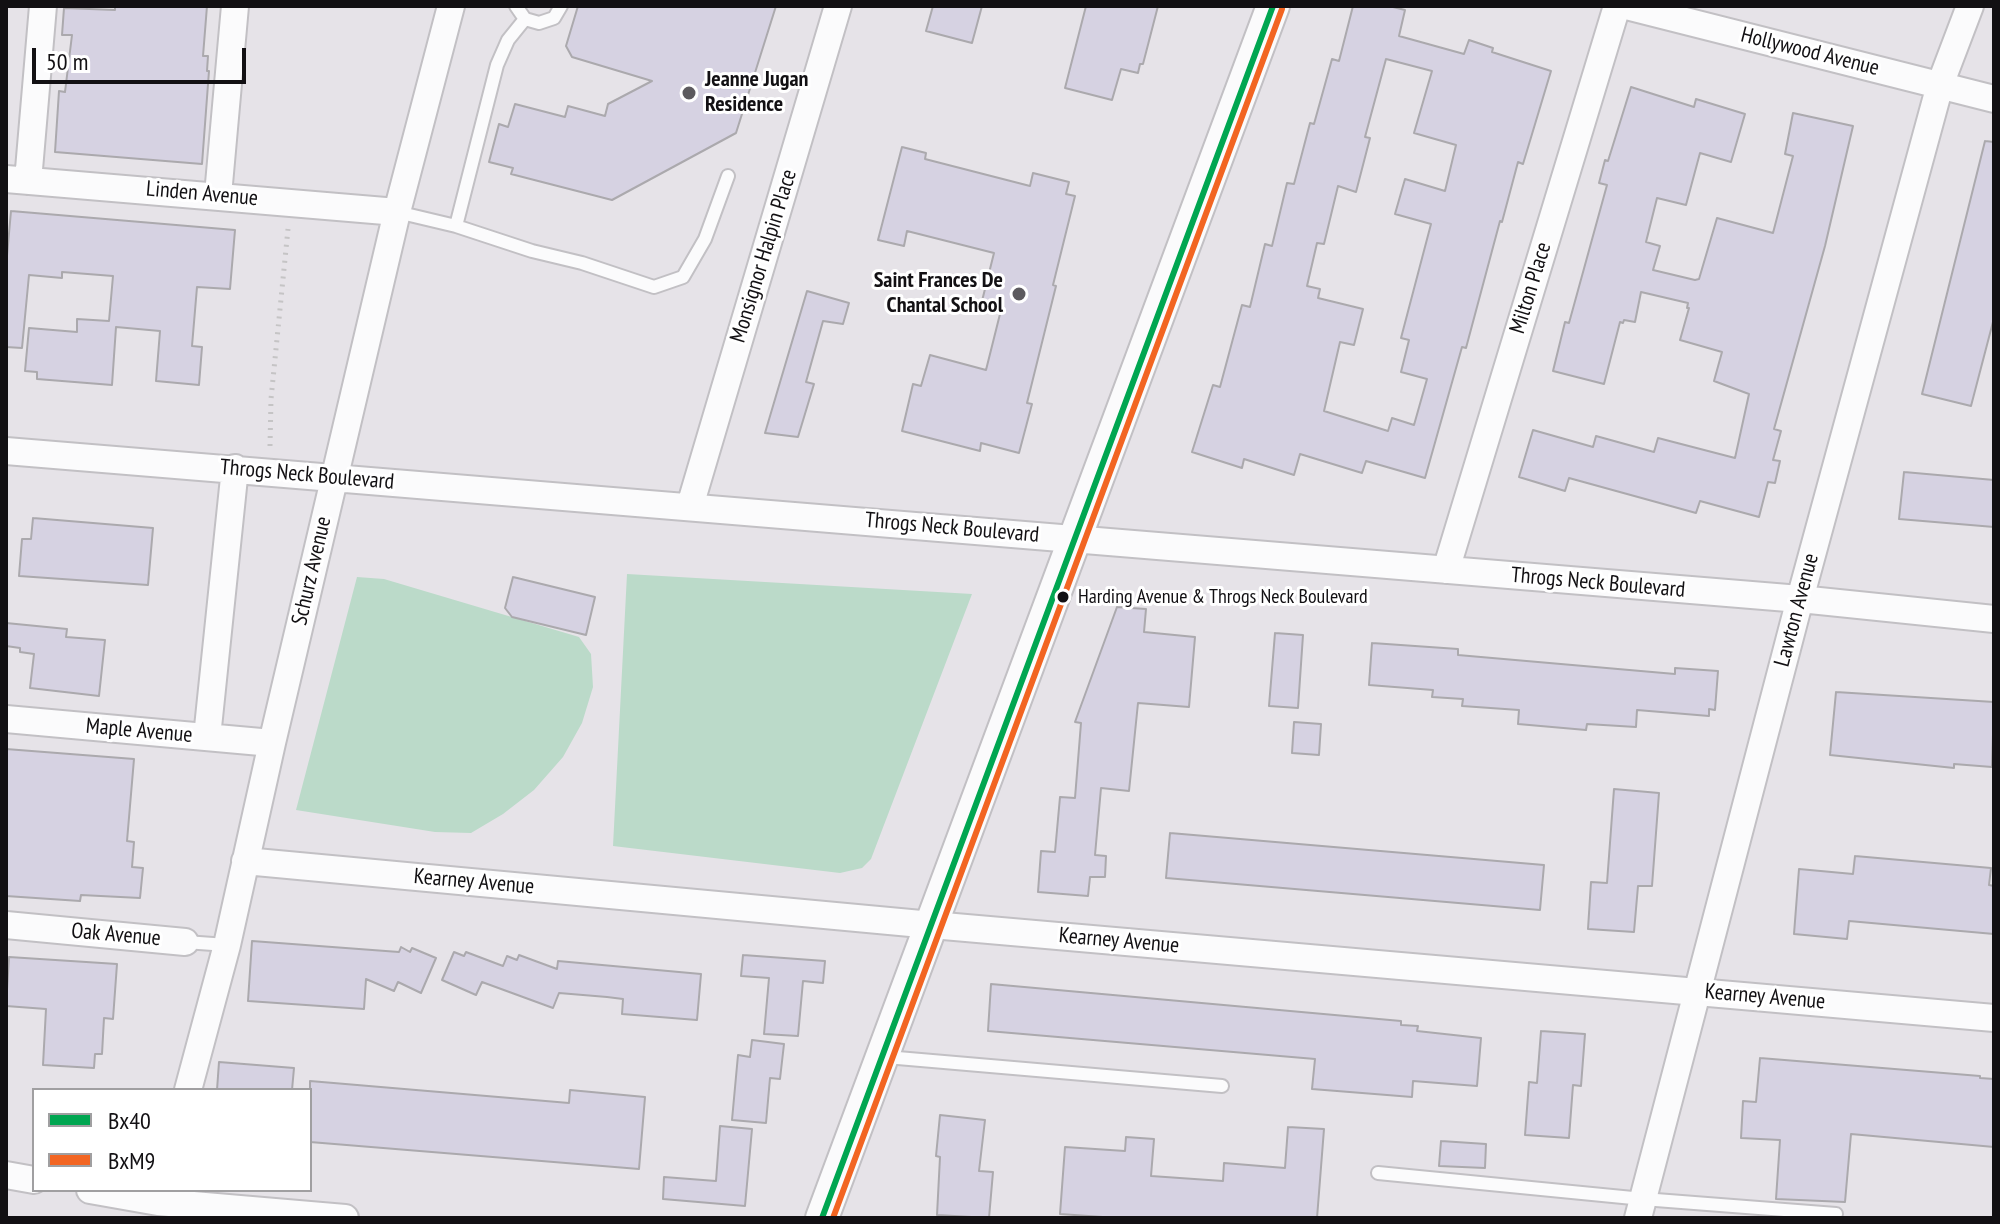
<!DOCTYPE html>
<style>
body{margin:0}
#map{position:relative;width:2000px;height:1224px;overflow:hidden;background:#e6e3e8;font-family:"PT Sans Narrow",sans-serif}
canvas{display:block}
.frame{position:absolute;inset:0;border:8px solid #121013;pointer-events:none}
.legend{position:absolute;left:32px;top:1088px;width:280px;height:104px;box-sizing:border-box;background:#fff;border:2px solid #a09fa1;margin:0;padding:10px 14px;list-style:none;font-size:24px;color:#121013}
.legend li{display:flex;align-items:center;gap:16px;height:40px}
.legend b{width:40px;border:2px solid #a09fa1}
.scale{position:absolute;left:32px;top:48px;width:214px;height:36px;box-sizing:border-box;border:4px solid #121013;border-top:0;padding-left:10px;font-size:24px;line-height:28px;white-space:nowrap;color:#121013;-webkit-text-stroke:6px #fff;paint-order:stroke}
</style>
<div id="map">
<canvas width="2000" height="1224"></canvas>
<div class="frame"></div>
<ul class="legend">
<li><b style="height:10px;background:#00a651"></b>Bx40</li>
<li><b style="height:10px;background:#f26522"></b>BxM9</li>
</ul>
<div class="scale">50 m</div>
</div>
<script>
const context = document.querySelector('canvas').getContext('2d');
context.lineJoin = 'round';
function fill(path, color) {
  context.fillStyle = color;
  context.fill(path, 'evenodd');
}
function poly(rows) {
  const path = new Path2D();
  for (const r of rows) {
    path.moveTo(r[0], r[1]);
    for (let i = 2; i < r.length; i += 2) path.lineTo(r[i], r[i + 1]);
  }
  return path;
}
function stroke(path, color, width, dash) {
  context.strokeStyle = color;
  context.lineWidth = width;
  context.lineCap = dash ? 'butt' : 'round';
  context.setLineDash(dash || []);
  context.stroke(path);
}
function drawText(font, color, halo, rows, align = 'center') {
  context.font = font + ' "PT Sans Narrow",sans-serif';
  context.lineWidth = 6;
  context.setLineDash([]);
  context.textBaseline = 'middle';
  context.strokeStyle = halo;
  context.fillStyle = color;
  for (const [text, x, y, turn = 0] of rows) {
    context.save();
    context.translate(x, y);
    context.rotate((+turn || 0) * Math.PI / 180);
    context.textAlign = isNaN(turn) ? turn : align;
    if (halo) context.strokeText(text, 0, 0);
    context.fillText(text, 0, 0);
    context.restore();
  }
}
fill(poly([
 [627,574,972,594,871,859,862,868,840,873,613,846],
 [357,577,384,579,579,637,591,654,593,687,582,723,563,757,534,790,503,814,471,833,435,832,296,810]
]), '#bbdac9');
const building = poly([
 [115,6,207,6,203,56,208,56,207,71,209,71,202,164,55,152,59,91,65,92,72,35,62,35,64,8,115,10,115,6],
 [578,6,776,6,736,133,612,200,511,174,513,168,489,162,499,124,508,127,515,104,565,117,568,106,605,116,608,104,652,81,572,57,566,46,578,6],
 [933,6,982,6,972,43,926,31,933,6],
 [1086,6,1158,6,1143,64,1140,64,1138,73,1121,69,1112,100,1065,88,1086,6],
 [1353,6,1389,6,1405,10,1399,36,1464,54,1469,40,1493,48,1492,52,1551,71,1523,164,1518,162,1502,222,1500,221,1466,348,1462,347,1425,478,1366,461,1362,473,1300,454,1294,475,1244,459,1242,468,1192,452,1213,385,1220,387,1242,305,1250,307,1265,244,1272,246,1287,183,1294,184,1310,123,1314,124,1332,59,1339,61,1353,6],
 [1386,59,1432,71,1414,133,1456,145,1445,191,1405,179,1395,214,1431,224,1401,338,1409,340,1401,372,1427,379,1414,425,1392,418,1388,431,1324,411,1340,342,1354,345,1363,309,1318,298,1320,289,1307,286,1317,243,1324,244,1338,186,1356,192,1370,138,1365,137,1386,59],
 [1631,87,1694,107,1696,99,1745,114,1731,162,1700,153,1686,205,1657,198,1646,242,1660,246,1653,270,1695,280,1699,279,1717,218,1773,233,1793,156,1785,154,1793,113,1853,126,1825,246,1774,429,1781,431,1773,460,1780,461,1775,483,1768,482,1759,517,1700,501,1696,513,1569,478,1565,491,1519,477,1533,430,1593,447,1596,436,1654,452,1658,438,1735,458,1749,394,1714,381,1722,352,1680,340,1689,308,1687,308,1688,303,1641,292,1635,322,1624,320,1623,323,1620,322,1604,384,1553,371,1565,322,1569,323,1607,185,1599,183,1605,160,1608,161,1631,87],
 [1985,141,1994,142,1994,318,1971,406,1922,394,1985,141],
 [902,147,926,153,925,159,1030,186,1033,173,1069,182,1066,194,1075,196,1053,285,1056,286,1027,403,1032,404,1019,453,981,443,980,451,902,431,913,384,921,386,930,355,986,370,1002,306,982,301,994,253,907,231,904,246,878,240,902,147],
 [11,211,235,230,230,289,197,287,192,346,202,347,199,385,156,381,160,331,116,327,112,385,37,379,37,372,25,371,29,328,77,332,77,319,109,321,113,276,62,272,62,278,29,275,22,348,6,347,6,267,11,211],
 [807,291,849,303,843,324,823,321,806,382,814,384,798,437,765,433,807,291],
 [1904,472,1994,480,1994,527,1899,519,1904,472],
 [33,518,153,528,148,585,19,576,22,539,31,539,33,518],
 [513,577,595,597,586,635,512,617,505,608,513,577],
 [1117,607,1146,609,1144,632,1195,637,1189,707,1138,703,1129,791,1101,788,1095,855,1106,856,1105,877,1090,877,1088,896,1038,892,1041,851,1055,852,1060,797,1075,798,1081,723,1075,722,1117,607],
 [6,623,67,629,66,637,105,640,99,696,30,688,34,654,20,652,20,648,6,646,6,623],
 [1275,633,1303,635,1298,708,1269,706,1275,633],
 [1372,643,1458,649,1458,655,1675,674,1675,668,1718,671,1715,710,1709,709,1709,716,1637,710,1636,727,1587,724,1586,730,1518,724,1519,710,1462,706,1463,699,1432,697,1433,690,1369,685,1372,643],
 [1836,692,1994,702,1992,767,1954,764,1954,768,1830,755,1836,692],
 [1294,722,1321,724,1319,755,1292,753,1294,722],
 [6,749,134,759,127,841,134,842,132,867,143,868,140,898,81,895,80,901,6,896,6,749],
 [1614,789,1659,793,1652,886,1638,886,1634,932,1588,929,1591,882,1607,883,1614,789],
 [1170,833,1544,865,1540,910,1166,878,1170,833],
 [1855,856,1991,868,1989,885,1994,886,1994,934,1849,921,1847,939,1794,934,1799,869,1853,874,1855,856],
 [252,941,399,952,401,947,410,952,412,948,436,958,421,993,398,982,394,991,366,979,364,1009,248,1001,252,941],
 [454,952,464,956,466,952,503,966,507,956,517,960,519,955,557,969,558,961,701,974,697,1020,622,1014,623,999,607,997,559,993,553,1008,482,982,476,995,442,980,454,952],
 [743,955,825,961,823,983,803,981,798,1036,764,1034,769,978,741,976,743,955],
 [9,957,117,964,113,1019,104,1018,102,1054,95,1054,94,1068,43,1065,46,1009,6,1006,9,957],
 [991,984,1401,1021,1401,1025,1418,1026,1417,1031,1481,1038,1477,1086,1413,1081,1412,1097,1312,1089,1315,1059,988,1031,991,984],
 [1541,1031,1585,1034,1581,1086,1573,1085,1569,1138,1525,1135,1529,1082,1537,1083,1541,1031],
 [752,1040,784,1044,780,1079,770,1078,766,1123,732,1120,738,1055,750,1057,752,1040],
 [1760,1058,1980,1076,1980,1078,1994,1079,1994,1147,1851,1134,1845,1202,1776,1199,1780,1140,1741,1138,1743,1101,1756,1102,1760,1058],
 [219,1062,294,1068,292,1090,217,1090,219,1062],
 [310,1081,569,1103,570,1090,645,1097,639,1169,310,1142,310,1081],
 [940,1115,985,1120,979,1171,993,1172,989,1218,937,1215,940,1157,936,1156,940,1115],
 [720,1126,752,1129,745,1206,663,1199,664,1177,716,1181,720,1126],
 [1288,1127,1324,1129,1317,1218,1117,1218,1060,1214,1065,1147,1125,1151,1126,1137,1154,1139,1151,1176,1223,1181,1224,1163,1285,1168,1288,1127],
 [1441,1141,1486,1144,1485,1168,1439,1166,1441,1141]
]);
fill(building, '#d6d2e2');
stroke(building, '#aba9ad', 2);
const service = poly([
 [516,6,525,19,539,23,554,18,561,6],
 [397,212,456,226,532,251,582,263,654,287,683,277,705,239,728,176],
 [456,226,497,65,508,40,525,19],
 [185,942,227,945],
 [886,1057,1222,1086],
 [1378,1173,1643,1199,1836,1214]
]);
const minor = poly([
 [1626,6,1994,99],
 [6,179,397,212],
 [28,181,43,6],
 [218,195,235,6],
 [6,451,1800,599,1994,619],
 [690,506,838,6],
 [1446,570,1617,6],
 [6,719,272,743],
 [207,737,235,468],
 [245,861,932,925,1994,1018],
 [6,925,185,942],
 [188,1090,227,945,272,743,397,212,451,6],
 [6,1175,34,1180],
 [90,1190,158,1202,345,1218],
 [1638,1218,1800,599,1940,85,1970,6]
]);
const tertiary = poly([
 [822,1218,1273,6]
]);
stroke(service, '#c2c0c4', 16);
stroke(minor, '#c2c0c4', 30);
stroke(tertiary, '#c2c0c4', 36);
stroke(poly([
 [270,446,271,399,288,229]
]), '#c5c4c5', 5, [2, 6]);
stroke(service, '#fbfbfc', 12);
stroke(minor, '#fbfbfc', 26);
stroke(tertiary, '#fbfbfc', 32);
stroke(poly([
 [822,1218,1273,6]
]), '#00a651', 6);
stroke(poly([
 [833,1218,1282,9]
]), '#f26522', 6);
for (const [x, y, r, color] of [
 [689,93,8,"#5c5a5e"],
 [1019,294,8,"#5c5a5e"],
 [1063,597,7,"#121013"]
]) {
  const dot = new Path2D();
  dot.arc(x, y, r, 0, 2 * Math.PI);
  context.fillStyle = color;
  context.fill(dot);
  stroke(dot, '#fff', 3);
}
drawText('20px', '#121013', '#fff', [
 ["Harding Avenue & Throgs Neck Boulevard",1078,597]
], 'left');
drawText('22px', '#121013', '#fff', [
 ["Hollywood Avenue",1810,52,14],
 ["Linden Avenue",202,194,5],
 ["Monsignor Halpin Place",764,256,-73],
 ["Milton Place",1531,288,-73],
 ["Throgs Neck Boulevard",307,475,5],
 ["Throgs Neck Boulevard",952,528,5],
 ["Schurz Avenue",312,571,-77],
 ["Throgs Neck Boulevard",1598,583,5],
 ["Lawton Avenue",1797,610,-75],
 ["Maple Avenue",139,731,5],
 ["Kearney Avenue",474,882,5],
 ["Oak Avenue",116,935,5],
 ["Kearney Avenue",1119,941,5],
 ["Kearney Avenue",1765,997,5]
]);
drawText('bold 22px', '#121013', '#fff', [
 ["Jeanne Jugan",705,80],
 ["Residence",705,105],
 ["Saint Frances De",1003,281,"right"],
 ["Chantal School",1003,306,"right"]
], 'left');
</script>
